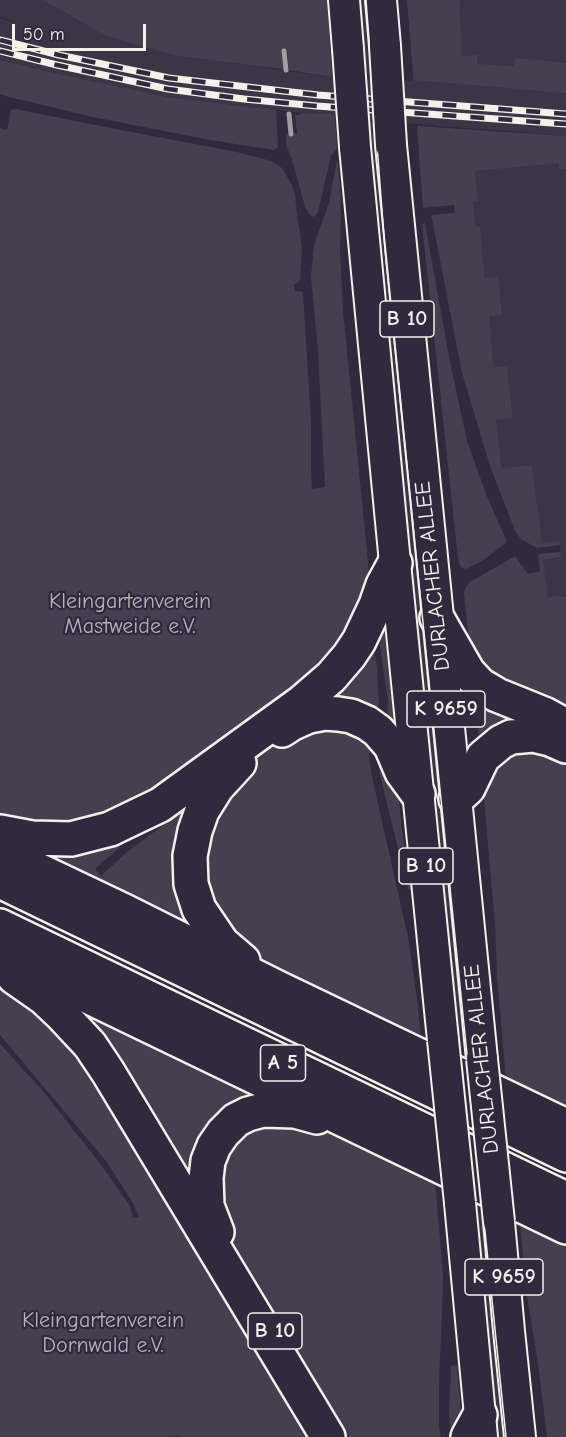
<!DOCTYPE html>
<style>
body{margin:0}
#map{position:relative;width:566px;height:1437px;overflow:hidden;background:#2f2a3d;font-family:"Comic Neue",sans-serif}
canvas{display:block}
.scale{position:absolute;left:12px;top:24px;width:134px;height:27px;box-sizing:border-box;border:3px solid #f4f1e8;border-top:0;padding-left:8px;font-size:18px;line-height:21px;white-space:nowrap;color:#f4f1e8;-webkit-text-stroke:4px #2f2a3d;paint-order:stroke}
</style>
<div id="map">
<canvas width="566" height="1437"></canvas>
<div class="scale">50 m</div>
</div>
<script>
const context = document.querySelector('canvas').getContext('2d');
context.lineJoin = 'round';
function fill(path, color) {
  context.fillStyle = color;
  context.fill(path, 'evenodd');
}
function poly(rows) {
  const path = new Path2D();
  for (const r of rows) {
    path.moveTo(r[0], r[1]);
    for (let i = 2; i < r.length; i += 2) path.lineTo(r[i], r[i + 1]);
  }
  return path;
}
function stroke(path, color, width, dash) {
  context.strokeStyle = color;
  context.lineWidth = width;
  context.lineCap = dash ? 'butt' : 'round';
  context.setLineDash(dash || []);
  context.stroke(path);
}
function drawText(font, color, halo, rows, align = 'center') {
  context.font = font + ' "Comic Neue",sans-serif';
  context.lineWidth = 4.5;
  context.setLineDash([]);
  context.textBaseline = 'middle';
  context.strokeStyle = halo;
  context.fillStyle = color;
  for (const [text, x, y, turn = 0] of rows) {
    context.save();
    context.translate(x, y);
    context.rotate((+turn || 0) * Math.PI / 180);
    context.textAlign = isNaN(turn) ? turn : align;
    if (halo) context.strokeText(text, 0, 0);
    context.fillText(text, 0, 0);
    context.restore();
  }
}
fill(poly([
 [0,0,43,0,106,36,275,69,332,77,413,81,407,0,566,0,566,136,417,124,335,116,332,115,331,114,302,113,168,97,59,74,0,60,0,18,19,24,0,16],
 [353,0,372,0,376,70,358,71],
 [362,121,379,122,473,1055,454,1045],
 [559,162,566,164,566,597,562,596,548,598,543,559,561,557,560,542,542,543,532,465,502,468,496,420,513,417,507,366,494,367,489,316,502,314,498,278,485,279,480,227,476,227,473,202,478,201,475,171],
 [470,1208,490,1218,511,1437,492,1437]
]), '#3b3647');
fill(poly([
 [43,0,327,0,332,77,289,70,287,50,281,51,283,69,173,55,106,36],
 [407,0,459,0,462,56,477,55,477,64,514,66,515,58,566,63,566,93,414,80],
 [0,60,59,74,168,97,276,110,278,147,274,150,210,140,93,117,9,97,0,94],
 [15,109,100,126,237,152,271,161,282,168,292,185,295,195,297,215,302,247,300,280,298,283,294,284,295,291,303,292,311,423,311,468,312,489,325,487,318,351,311,277,313,255,314,245,329,203,337,160,338,162,341,197,340,252,343,311,371,592,345,647,186,776,81,827,0,821,0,128,7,130,11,110],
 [302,113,331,114,332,115,335,116,337,148,331,156,318,212,314,217,310,215,305,207,293,163,286,144,286,135,297,133,295,115,298,115],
 [417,126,566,136,566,169,559,169,559,163,475,171,478,201,473,202,476,227,480,227,485,278,498,277,502,315,489,316,494,367,507,366,513,418,496,420,502,468,532,465,542,543,560,541,560,545,537,548,521,539,516,533,490,466,462,373,432,219,431,215,455,213,454,205,423,208],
 [425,223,449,357,467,441,486,494,507,542,485,559,466,569,461,567,459,563,456,540,422,224],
 [561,552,561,557,543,560,548,597,562,596,566,597,566,719,471,664,464,593,466,586,470,582,515,556,528,574,540,571,538,554],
 [383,628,384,629,394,720,394,724,392,726,387,721,388,701,380,646,380,633],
 [372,640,377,666,378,688,379,701,377,716,328,697],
 [475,691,514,718,501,722,487,730,479,738],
 [315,721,373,739,369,755,372,777,408,937,418,1005,421,1039,246,954,220,929,198,849,242,769,280,737],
 [504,749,566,754,566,1108,506,1079,497,976,495,924,482,776],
 [380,759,398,793,402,830,411,890,408,889,403,869,380,775,379,767],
 [185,806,188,806,197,930,31,854,133,833,131,837,95,869,101,876,128,851,166,823],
 [0,987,41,1016,79,1053,315,1437,180,1437,180,1436,161,1437,0,1437,0,1044,43,1091,102,1166,130,1206,133,1218,139,1217,133,1203,106,1161,0,1035],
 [74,1004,262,1092,192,1176,187,1179],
 [254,1124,311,1125,435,1182,443,1275,442,1313,439,1382,439,1428,441,1437,349,1437,346,1434,231,1249,218,1195,226,1150],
 [520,1223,566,1246,566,1437,547,1437,538,1363,526,1289],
 [457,1365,462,1424,459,1437,451,1437,449,1415,451,1366]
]), '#454050');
stroke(poly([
 [284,51,286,70],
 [289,114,291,134]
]), '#a19ea0', 5);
const primary = poly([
 [344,0,348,49],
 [381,0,385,46],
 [391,145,482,1059],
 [355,147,395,563,443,1040],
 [460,1203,482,1437],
 [499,1222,509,1331,520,1437]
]);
const highway = poly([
 [437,618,468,672,480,685,497,695,544,714,566,726],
 [282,730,291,724,309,716,325,713,338,714,351,716,367,723,378,731,391,746,402,772,418,794],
 [239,763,217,787,202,811,195,831,190,856,191,884,199,909,222,943,243,961],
 [456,799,468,788,483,757,501,742,511,737,533,735,550,739,566,746],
 [0,832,32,838,71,839,110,829,160,805,302,702,331,677,349,656,359,641,376,605,383,585,395,563],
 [0,852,124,911,278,988,566,1126],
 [0,881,566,1155],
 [0,926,566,1199],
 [0,954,566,1227],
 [14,977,44,998,62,1015,90,1045,108,1072,328,1437],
 [217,1232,207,1206,206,1178,208,1161,214,1146,223,1133,236,1120,248,1114,263,1110,295,1111,317,1117],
 [468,1437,480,1415]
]);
stroke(primary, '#f4f1e8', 34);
stroke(highway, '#f4f1e8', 38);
stroke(primary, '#2f2a3d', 30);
stroke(highway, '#2f2a3d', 33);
stroke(poly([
 [366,0,385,250,506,1437]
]), '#f4f1e8', 1.5);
const rail = poly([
 [0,40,59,55,169,78,318,95,566,114],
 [0,51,57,65,168,89,244,99,317,106,566,124]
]);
stroke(rail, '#f4f1e8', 7);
stroke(rail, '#2f2a3d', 4.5, [14]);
const primaryBridge = poly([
 [385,46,391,145],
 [348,49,355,147],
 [443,1040,460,1203],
 [482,1059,499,1222]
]);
stroke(primaryBridge, '#f4f1e8', 34, []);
stroke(primaryBridge, '#2f2a3d', 30);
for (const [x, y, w] of [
 [407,319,54],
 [446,709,78],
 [426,866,54],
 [283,1063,45],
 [504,1277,78],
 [275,1331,54]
]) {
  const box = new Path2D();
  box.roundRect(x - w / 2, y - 18, w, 36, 4.5);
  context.fillStyle = '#2f2a3d';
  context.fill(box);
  stroke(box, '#f4f1e8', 1.5);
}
drawText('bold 21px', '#f4f1e8', null, [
 ["B 10",407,319],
 ["K 9659",446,709],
 ["B 10",426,866],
 ["A 5",283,1063],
 ["K 9659",504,1277],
 ["B 10",275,1331]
]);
drawText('22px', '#f4f1e8', '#2f2a3d', [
 ["DURLACHER ALLEE",433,576,-96],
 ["DURLACHER ALLEE",482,1059,-96]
]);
drawText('22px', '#b7b3b3', '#2f2a3d', [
 ["Kleingartenverein",130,602],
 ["Mastweide e.V.",130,627],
 ["Kleingartenverein",103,1321],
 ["Dornwald e.V.",103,1346]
]);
</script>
